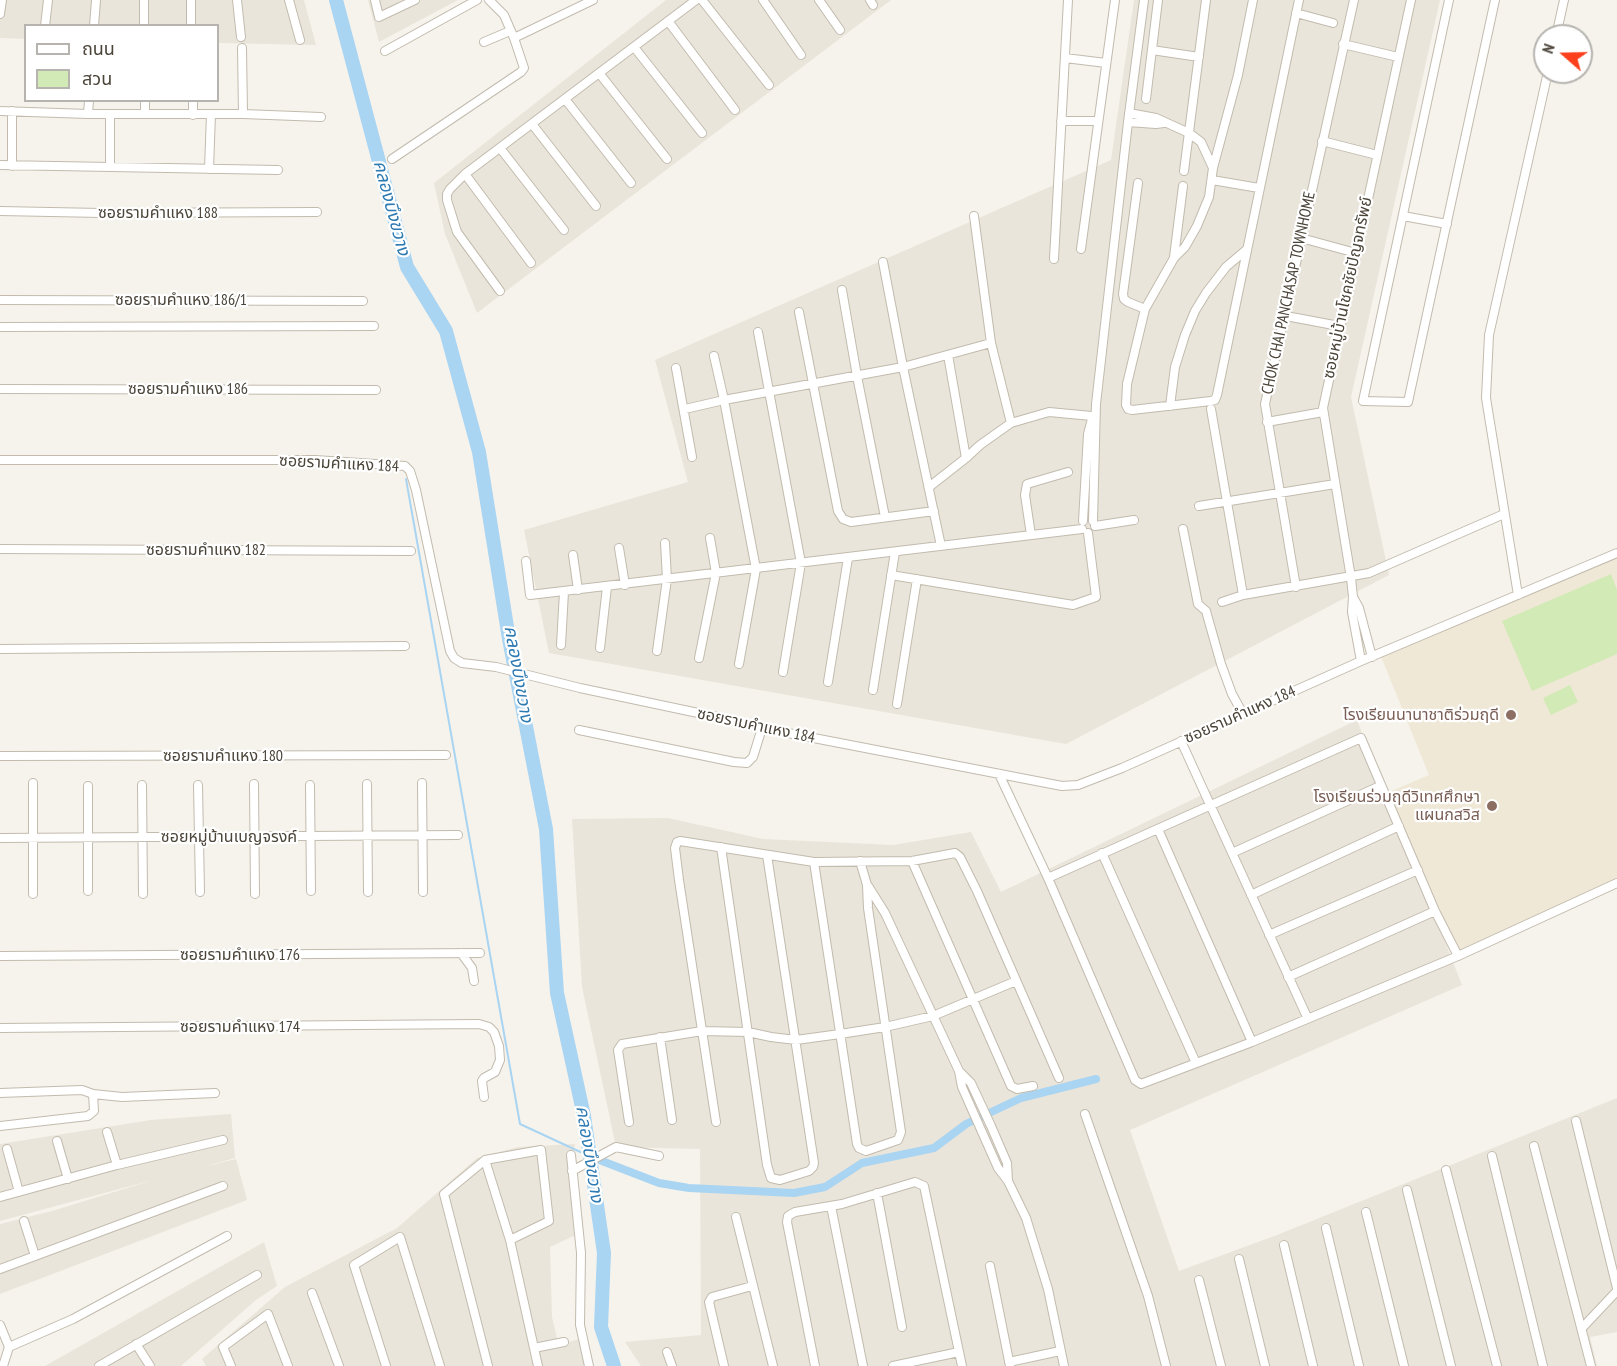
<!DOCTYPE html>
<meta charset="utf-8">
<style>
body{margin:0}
#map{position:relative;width:1617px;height:1366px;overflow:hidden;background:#f6f3ec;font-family:"PT Sans Narrow","Noto Sans Thai",sans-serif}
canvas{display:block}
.legend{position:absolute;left:24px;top:24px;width:195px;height:78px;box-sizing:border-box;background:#fff;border:2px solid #b7b4b0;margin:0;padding:8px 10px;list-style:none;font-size:18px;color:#4b4439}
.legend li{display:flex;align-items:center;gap:12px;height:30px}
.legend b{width:30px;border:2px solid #b7b4b0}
.north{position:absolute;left:1533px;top:24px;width:60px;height:60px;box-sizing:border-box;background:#fff;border:2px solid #b7b4b0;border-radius:50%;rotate:290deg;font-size:16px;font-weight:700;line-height:24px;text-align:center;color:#4b4439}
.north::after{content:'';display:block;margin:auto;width:21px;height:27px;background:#fc3f1d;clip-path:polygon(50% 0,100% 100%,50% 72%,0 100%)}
</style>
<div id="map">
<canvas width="1617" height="1366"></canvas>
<ul class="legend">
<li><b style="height:8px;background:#fff"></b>ถนน</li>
<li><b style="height:16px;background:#d2eab5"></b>สวน</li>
</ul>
<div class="north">N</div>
</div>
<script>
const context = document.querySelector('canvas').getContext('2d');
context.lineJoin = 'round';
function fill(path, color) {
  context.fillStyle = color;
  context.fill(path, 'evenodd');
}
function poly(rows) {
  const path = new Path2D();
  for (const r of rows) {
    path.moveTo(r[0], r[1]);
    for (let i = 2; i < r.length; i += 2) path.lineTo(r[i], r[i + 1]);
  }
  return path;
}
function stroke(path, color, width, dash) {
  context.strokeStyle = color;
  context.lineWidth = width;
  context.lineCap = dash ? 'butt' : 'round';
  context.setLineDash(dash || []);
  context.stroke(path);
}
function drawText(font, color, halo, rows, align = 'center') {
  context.font = font + ' "PT Sans Narrow","Noto Sans Thai",sans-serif';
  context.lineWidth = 4.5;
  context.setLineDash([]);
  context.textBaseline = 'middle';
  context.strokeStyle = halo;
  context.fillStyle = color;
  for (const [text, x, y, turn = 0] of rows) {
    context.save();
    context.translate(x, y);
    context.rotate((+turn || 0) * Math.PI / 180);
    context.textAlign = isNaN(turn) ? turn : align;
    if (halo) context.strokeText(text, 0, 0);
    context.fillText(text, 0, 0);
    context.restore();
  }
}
fill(poly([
 [0,0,304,0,316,45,218,43,218,26,26,26,25,39,0,38],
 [368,0,458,0,379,42],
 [666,0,891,0,477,313,445,234,434,183],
 [1134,0,1440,0,1351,397,1389,575,1066,744,549,653,524,530,688,482,655,360,1111,160],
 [1357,720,1462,985,1130,1130,1179,1271,1277,1235,1617,1098,1617,1332,1590,1337,1597,1366,641,1366,625,1342,701,1335,700,1149,616,1147,582,987,572,819,668,818,763,839,893,845,971,832,1001,892],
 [231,1114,235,1158,203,1167,236,1159,247,1200,0,1294,0,1224,52,1211,153,1180,0,1221,0,1144,151,1120],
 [575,1144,573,1154,582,1232,550,1247,552,1317,559,1346,586,1336,585,1366,206,1366,202,1359,285,1287,397,1228,477,1158,518,1147],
 [264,1242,277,1286,256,1300,181,1366,45,1366]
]), '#eae5da');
fill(poly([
 [1617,553,1617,879,1459,953,1387,793,1429,775,1380,654]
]), '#efe8d6');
fill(poly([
 [1611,574,1617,590,1617,654,1532,691,1502,621],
 [1570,685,1578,702,1551,715,1543,698]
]), '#d2eab5');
stroke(poly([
 [406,479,520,1124,589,1156]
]), '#a9d4f2', 2);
stroke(poly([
 [589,1156,659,1183,689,1188,794,1193,825,1187,862,1163,934,1148,966,1124,1021,1098,1096,1079]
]), '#a9d4f2', 8);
stroke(poly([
 [336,0,407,267,446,331,479,452,509,639,546,829,557,993,584,1116,604,1253,601,1327,614,1366]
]), '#a9d4f2', 14);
const minor = poly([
 [144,0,144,26],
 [191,0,191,26],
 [237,0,241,37],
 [289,0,300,40],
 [375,0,379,17,415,0],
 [702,0,769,85],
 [763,0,801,55],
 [819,0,840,30],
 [870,0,873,5],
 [1449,0,1363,401,1408,402,1495,0],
 [1296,13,1333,23],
 [0,14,2,0],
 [668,21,735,110],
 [45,26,48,0],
 [94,26,96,0],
 [1556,36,1564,0],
 [514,38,593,0],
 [484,42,510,31],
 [1343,44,1398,57],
 [634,47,702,133],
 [242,48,243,114],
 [1152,50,1199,57],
 [385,51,477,0],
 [1065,58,1106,63],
 [599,73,667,159],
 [565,99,631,183],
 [1146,99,1158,0],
 [145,100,145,114],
 [0,111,88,114,243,114,321,117],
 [1129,113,1156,118,1189,133,1201,142,1213,168,1209,197,1197,226,1185,247,1174,258,1145,309,1127,384,1126,405,1128,409,1132,410,1211,401,1215,400,1217,395,1299,0],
 [88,114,89,100],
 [193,115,193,100],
 [1061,121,1098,121],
 [1128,122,1156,124,1164,123],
 [532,124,596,206],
 [1322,141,1377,155],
 [500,148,564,230],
 [392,159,521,72,524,68,514,38,504,15,489,0],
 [0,165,278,170],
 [12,166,12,111],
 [110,167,110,114],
 [1213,168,1238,75,1253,0],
 [209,169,211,114],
 [1184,171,1206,0],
 [465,174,531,263],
 [1212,180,1259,188],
 [1138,183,1123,294,1124,299,1128,302,1145,309],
 [0,211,101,213,317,212],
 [974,216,991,343,1011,423],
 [1403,216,1447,224],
 [1301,238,1356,253],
 [1081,249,1115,0],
 [1174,257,1183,186],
 [1054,259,1068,0],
 [842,290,857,376,885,517],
 [500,291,457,232,447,200,447,194,450,189,465,174,696,0],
 [0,300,363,301],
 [799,312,838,511,843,519,851,522,934,511],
 [1286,316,1339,326],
 [0,327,374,326],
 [758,332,801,563,783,672],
 [948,355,966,458],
 [714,356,724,400,903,367,883,262],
 [676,368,692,457],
 [0,389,376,390],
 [1170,406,1175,367,1185,335,1195,311,1206,293,1226,267,1246,250],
 [685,409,724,400,756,569,739,664],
 [1211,409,1243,595],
 [1267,422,1323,412],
 [0,460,315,460,405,466,410,471,416,490,450,651,454,658,462,663,496,667,580,688,717,717,762,728,1062,786,1078,785,1122,768,1361,661,1617,553],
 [929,487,966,458,980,445,1011,423,1049,412,1092,416],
 [1199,506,1335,484],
 [1083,521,1088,434,1092,419],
 [1093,521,1096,404,1128,122,1144,0],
 [1095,526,1134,520],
 [1183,529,1198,604,1206,611,1221,664,1232,694,1243,714],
 [1031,535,1025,495,1027,484,1068,472],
 [941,546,903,367,991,343],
 [619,548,625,585],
 [0,549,411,551],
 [573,555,578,590],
 [526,561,530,595,1082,529],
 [891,575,1073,605,1096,597,1088,533],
 [1296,587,1265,404,1354,0],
 [1518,595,1486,398,1489,335,1548,72],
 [1353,597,1359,608,1372,657],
 [1222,602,1243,595,1369,573,1504,514],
 [561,645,564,592],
 [600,648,607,587],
 [0,649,405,646],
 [657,651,667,579,665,543],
 [699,658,716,573,710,538],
 [1361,661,1352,612,1353,597,1351,578,1323,408,1411,0],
 [828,682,848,558],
 [873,690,895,552],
 [897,704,917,579],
 [579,730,734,762,747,763,753,757,762,728],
 [1181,741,1307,1017],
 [0,756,446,755],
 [999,774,1048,878,1135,1080,1141,1084,1252,1042,1458,956,1617,883],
 [422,783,423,892],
 [254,784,255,894],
 [367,784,368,892],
 [142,785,143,894],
 [198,785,200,892],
 [310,785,311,891],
 [88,786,88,891],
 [1158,829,1252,1042],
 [0,838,458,835],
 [721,847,767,1165,771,1178,780,1180,809,1171,813,1167,814,1163,767,855],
 [1102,853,1196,1063],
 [1232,853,1380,786],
 [912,861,1011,1086,1017,1089,1033,1086],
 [814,862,857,1144,859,1148,866,1151,898,1140,901,1132,868,908,867,885,860,861],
 [1048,878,1361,738,1435,911,1458,956],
 [868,886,885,913,959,1071,962,1087,998,1168,1008,1181,1026,1218,1048,1289,1064,1366],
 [33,894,33,783],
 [1251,895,1399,826],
 [1269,935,1418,870],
 [461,953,472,968,474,981],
 [0,956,480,953],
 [1288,977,1435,911],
 [0,1028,479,1024,489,1027,494,1032,499,1046,500,1060,495,1072,484,1078,482,1081,484,1097],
 [660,1037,672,1120],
 [959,1071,971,1083,991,1126,1007,1163,1008,1181],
 [0,1093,82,1090,93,1094,122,1097,215,1093],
 [1085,1114,1148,1296,1166,1366],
 [1576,1121,1617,1288],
 [629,1122,618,1050,622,1044,702,1031,748,1032,771,1037,796,1040,840,1034,885,1027,933,1016,1016,981],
 [716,1122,679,880,675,848,677,842,680,841,814,862,912,861,955,853,960,857,977,891,1059,1078],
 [0,1126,88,1116,94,1111,93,1094],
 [107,1132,117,1165],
 [57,1141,68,1179],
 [1534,1146,1591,1366],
 [7,1149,19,1192],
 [571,1155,581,1253,580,1325,589,1366],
 [1492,1156,1543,1366],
 [485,1160,510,1240,538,1366],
 [1446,1170,1497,1366],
 [572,1171,616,1147,659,1156],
 [1407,1190,1451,1366],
 [877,1193,902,1327],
 [0,1197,117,1165,223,1140],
 [831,1206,863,1366],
 [1366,1212,1404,1366],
 [736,1217,773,1366],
 [24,1221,35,1256],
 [1326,1228,1359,1366],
 [1284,1245,1313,1366],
 [1239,1259,1265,1366],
 [990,1266,1010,1366],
 [0,1269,223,1186],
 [1199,1280,1221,1366],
 [312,1293,339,1366],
 [0,1325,9,1347],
 [1582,1328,1617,1291],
 [136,1344,150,1366],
 [534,1348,564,1342],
 [667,1352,672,1366],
 [1009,1362,1060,1351],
 [3,1366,9,1347,73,1319,227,1236],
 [99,1366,257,1275],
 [231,1366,223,1347,268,1314,288,1366],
 [386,1366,354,1265,400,1237,440,1366],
 [488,1366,444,1194,485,1160,541,1150,549,1221,510,1240],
 [724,1366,709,1302,712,1297,752,1286],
 [815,1366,787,1222,788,1216,795,1212,842,1204,915,1182,924,1186,962,1366],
 [893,1366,959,1352]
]);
stroke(minor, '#c2bbae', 10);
stroke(minor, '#fff', 8);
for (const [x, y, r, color] of [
 [1511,715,6,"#8d6e63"],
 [1492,806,6,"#8d6e63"]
]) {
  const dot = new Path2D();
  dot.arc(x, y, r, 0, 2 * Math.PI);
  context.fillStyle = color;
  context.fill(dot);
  stroke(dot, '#fff', 2);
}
drawText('16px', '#4b4439', '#fff', [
 ["ซอยรามคำแหง 188",158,213],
 ["ซอยหมู่บ้านโชคชัยปัญจทรัพย์",1348,288,-78],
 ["CHOK CHAI PANCHASAP TOWNHOME",1289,293,-78],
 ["ซอยรามคำแหง 186/1",181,300],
 ["ซอยรามคำแหง 186",188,389],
 ["ซอยรามคำแหง 184",339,464,3],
 ["ซอยรามคำแหง 182",206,550],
 ["ซอยรามคำแหง 184",1240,715,-24],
 ["ซอยรามคำแหง 184",756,726,12],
 ["ซอยรามคำแหง 180",223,756],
 ["ซอยหมู่บ้านเบญจรงค์",229,837],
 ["ซอยรามคำแหง 176",240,955],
 ["ซอยรามคำแหง 174",240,1027]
]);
drawText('16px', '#785e54', '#fff', [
 ["โรงเรียนนานาชาติร่วมฤดี",1499,715],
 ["โรงเรียนร่วมฤดีวิเทศศึกษา",1480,797],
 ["แผนกสวิส",1480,815]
], 'right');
drawText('italic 18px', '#2e7ab2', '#fff', [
 ["คลองบึงขวาง",391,208,75],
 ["คลองบึงขวาง",518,674,80],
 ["คลองบึงขวาง",589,1154,81]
]);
</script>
